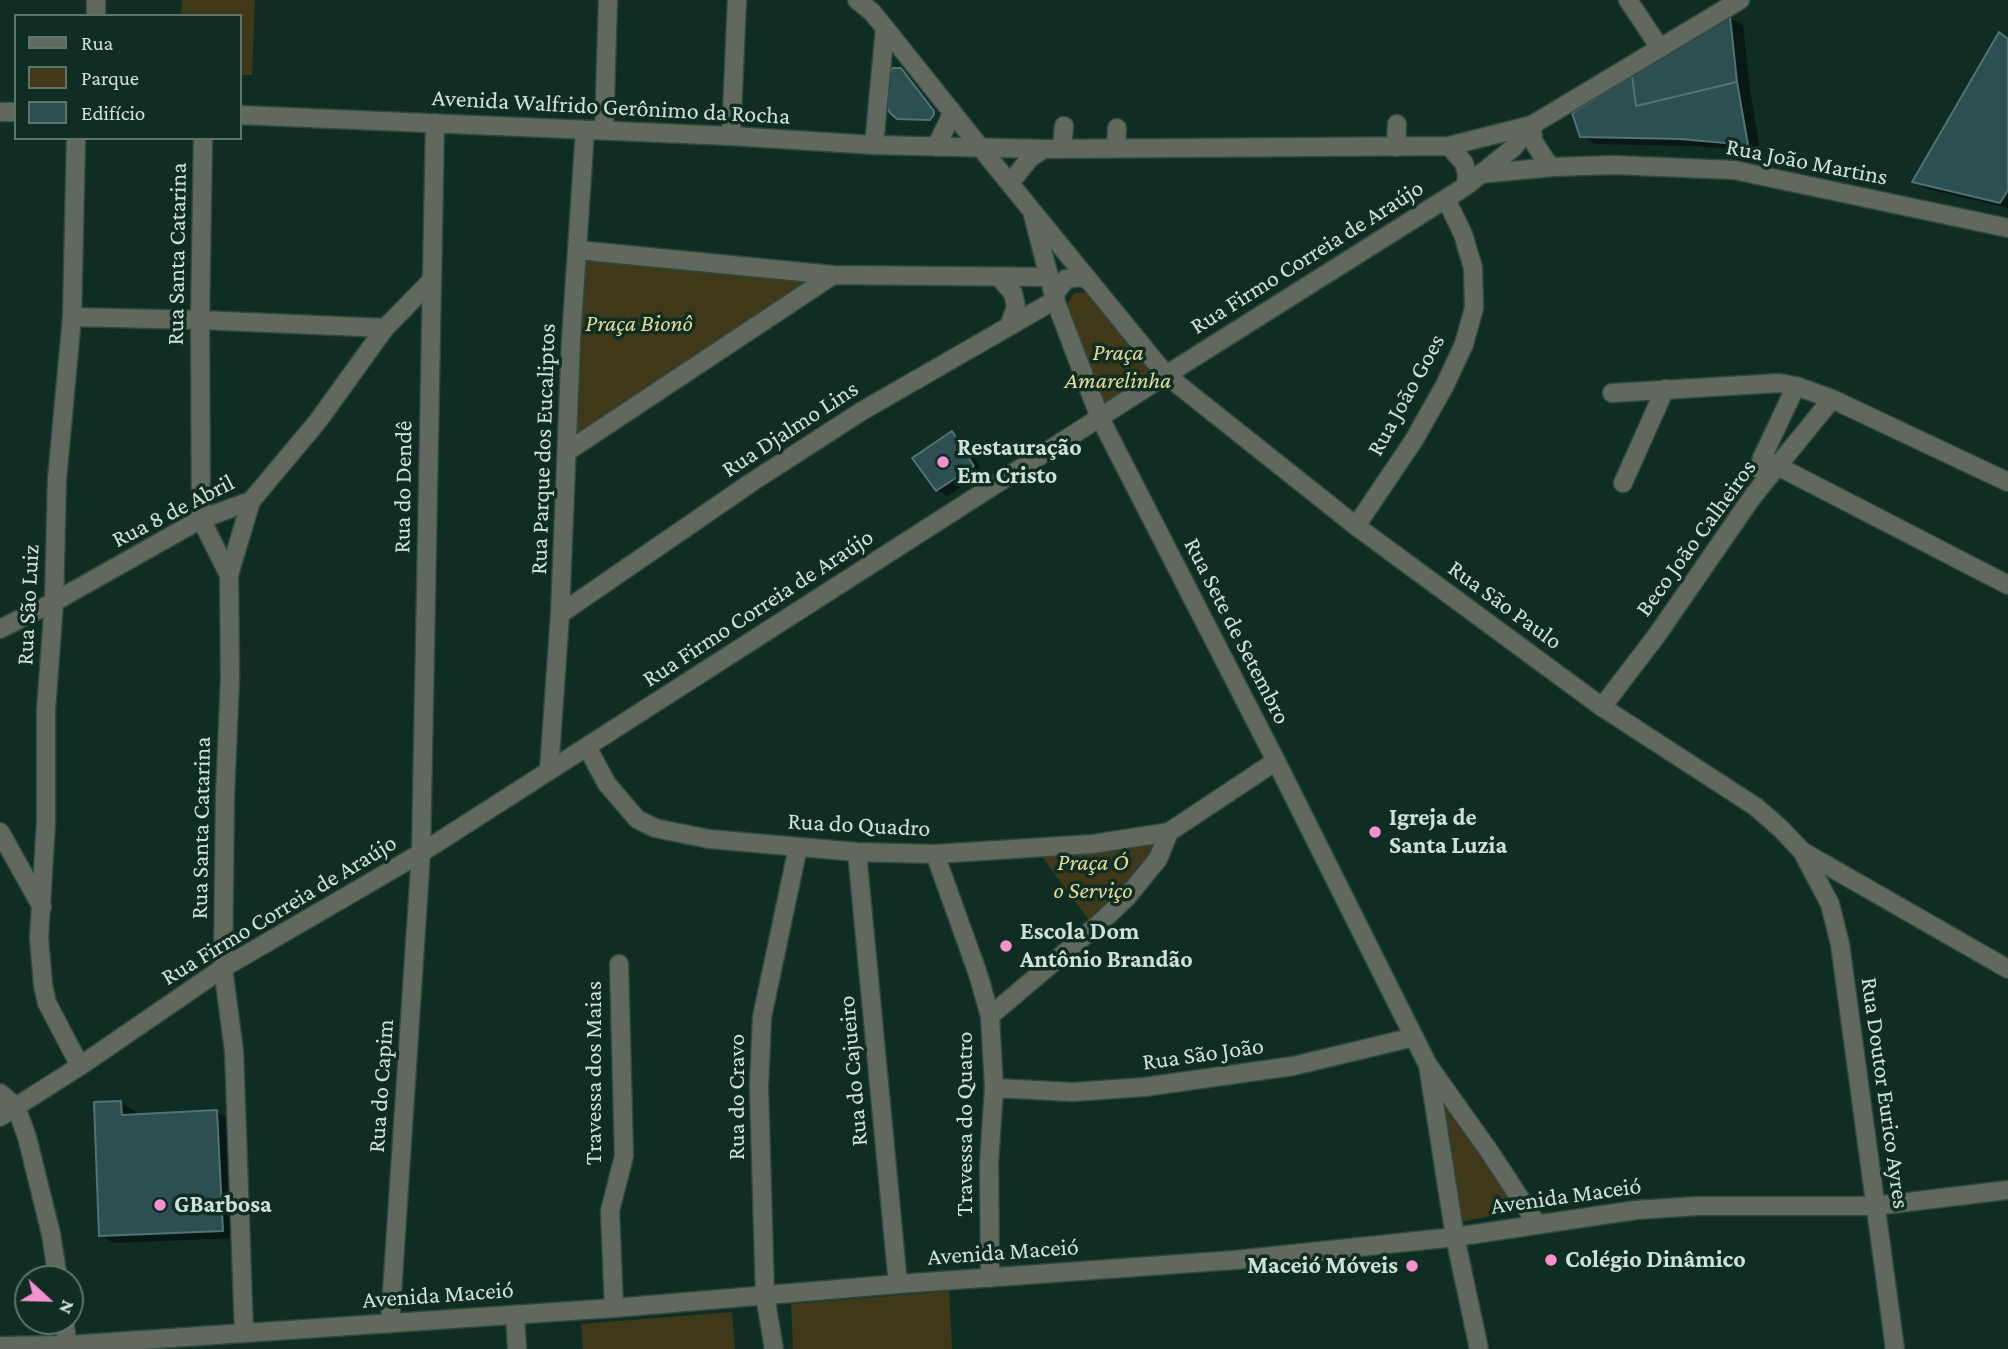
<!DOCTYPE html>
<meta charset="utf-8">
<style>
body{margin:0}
#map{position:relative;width:2008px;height:1349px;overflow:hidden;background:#0f2d23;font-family:"Crimson Pro",serif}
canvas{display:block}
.legend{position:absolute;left:14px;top:14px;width:228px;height:126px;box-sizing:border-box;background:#0f2d23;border:2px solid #5c756c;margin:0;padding:9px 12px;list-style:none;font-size:21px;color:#d0e1da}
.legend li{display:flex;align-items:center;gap:14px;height:35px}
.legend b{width:35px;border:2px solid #5c756c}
.north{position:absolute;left:14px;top:1265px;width:70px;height:70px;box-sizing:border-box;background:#0f2d23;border:2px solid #5c756c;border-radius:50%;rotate:112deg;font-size:19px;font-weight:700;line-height:28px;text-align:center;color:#d0e1da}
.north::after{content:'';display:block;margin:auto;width:24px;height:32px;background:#f790ce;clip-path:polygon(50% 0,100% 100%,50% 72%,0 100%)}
</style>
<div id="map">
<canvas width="2008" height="1349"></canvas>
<ul class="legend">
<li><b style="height:9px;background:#61685d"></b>Rua</li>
<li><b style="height:19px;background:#3f3919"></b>Parque</li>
<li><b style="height:19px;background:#2d4f52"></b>Edifício</li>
</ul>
<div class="north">N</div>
</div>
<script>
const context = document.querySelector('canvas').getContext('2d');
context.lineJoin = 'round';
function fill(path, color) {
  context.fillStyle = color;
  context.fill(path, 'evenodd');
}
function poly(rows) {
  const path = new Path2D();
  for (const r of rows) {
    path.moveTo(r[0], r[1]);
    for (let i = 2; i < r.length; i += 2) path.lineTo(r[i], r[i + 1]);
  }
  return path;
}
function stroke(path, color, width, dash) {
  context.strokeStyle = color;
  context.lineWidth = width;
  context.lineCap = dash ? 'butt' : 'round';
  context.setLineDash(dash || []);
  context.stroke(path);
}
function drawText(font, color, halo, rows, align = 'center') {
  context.font = font + ' "Crimson Pro",serif';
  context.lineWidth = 7;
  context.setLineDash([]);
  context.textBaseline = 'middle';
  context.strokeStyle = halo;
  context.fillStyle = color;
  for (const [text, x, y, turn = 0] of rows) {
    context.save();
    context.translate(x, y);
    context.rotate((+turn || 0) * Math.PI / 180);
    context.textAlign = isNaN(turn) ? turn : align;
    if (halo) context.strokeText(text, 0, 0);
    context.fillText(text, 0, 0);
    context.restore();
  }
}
fill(poly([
 [182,0,255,0,252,75,240,75,240,16,181,16],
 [584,261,822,278,575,435],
 [1084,292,1094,293,1159,374,1105,409,1067,304,1074,293],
 [1162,836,1158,852,1091,923,1039,853],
 [1436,1084,1521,1210,1461,1222],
 [949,1291,952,1349,793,1349,791,1304],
 [732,1312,735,1349,583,1349,581,1324]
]), '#3f3919');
fill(poly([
 [1730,18,1743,25,1750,90,1760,151,1694,146,1595,144,1581,136,1574,114],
 [2008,39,2008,208,1927,189,1914,181],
 [901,70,936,113,933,120,901,119,898,117],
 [953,433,962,439,983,472,947,496,937,490],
 [121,1103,135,1111,135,1116,217,1112,230,1120,236,1238,114,1243,100,1235]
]), '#0007');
const building = poly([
 [1730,16,1737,82,1636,106,1632,76,1730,16],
 [1999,32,2008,39,2008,190,2000,203,1912,182,1999,32],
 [893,68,901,68,934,111,934,115,930,120,897,119,891,114,887,108,890,72,893,68],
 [1632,76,1636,106,1737,82,1748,145,1680,139,1580,137,1572,113,1632,76],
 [952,431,974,466,936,491,912,458,952,431],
 [121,1101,122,1115,217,1110,223,1231,99,1236,94,1102,121,1101]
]);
fill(building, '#2d4f52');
stroke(building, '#507376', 2);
const minor = poly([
 [1628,0,1660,48],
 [96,16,96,0],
 [1532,125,1533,141,1546,161,1552,167],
 [604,130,608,0],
 [731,136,737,0],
 [76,138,72,317,57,479,54,602,46,710,46,822,39,938,43,985,47,1003,80,1066],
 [203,138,200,320,201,519,229,575],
 [874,145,885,28],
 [1396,147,1397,124],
 [1116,148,1117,128],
 [1062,149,1064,126],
 [1480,174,1552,167,1614,165,1734,170,2008,228],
 [577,250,833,275,1049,277],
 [999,277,1013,293,1016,307,1009,326],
 [72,317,200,320,385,328,432,280],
 [1612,393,1779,383,1796,386,1832,399,2008,482],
 [568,451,833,275],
 [1762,458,2008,585],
 [1759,469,1762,458,1796,386],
 [1623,483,1665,389],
 [1356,526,1414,440,1445,385,1464,344,1474,308,1473,268,1463,234,1446,199],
 [560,614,752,482,862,411,1055,300],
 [0,629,54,602,201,519,251,501,318,421,385,328],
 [1602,707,1657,635,1753,496,1832,399],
 [587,747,607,784,637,819,655,828,709,839,857,852,935,854,1093,844,1169,832],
 [549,771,560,614,571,340,585,130],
 [0,832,42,907],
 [1802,851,2008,969],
 [857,852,898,1284],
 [935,854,978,974,990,1016,994,1088,989,1163,990,1278],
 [990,1016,1101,922,1127,897,1158,859,1169,832,1276,761],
 [1428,1065,1489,1151,1537,1224],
 [994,1088,1073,1092,1144,1087,1293,1066,1414,1037],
 [0,1093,16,1107,27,1137,51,1234,58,1279],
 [0,1117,80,1066,223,968,421,853,1166,375],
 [1455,1237,1636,1210,1698,1206,1875,1206,2008,1190],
 [614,1308,610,1211,624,1156,619,964],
 [515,1315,517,1349],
 [64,1321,68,1345],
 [390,1323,421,853,435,123],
 [244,1333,234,1051,223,968,225,795,230,678,229,575,251,501],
 [774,1349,765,1296,759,1087,762,1017,798,847]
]);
const tertiary = poly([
 [857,0,872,12,885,28,980,147,1166,375,1356,526,1602,707,1756,807,1781,829,1802,851,1830,904,1840,944,1895,1349],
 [0,112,16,112],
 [240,115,731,136,874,145,1044,149,1449,146,1532,125,1740,0],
 [1449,146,1464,163,1467,174,1466,186],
 [936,147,950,118,951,110],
 [1010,183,1030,158,1044,149],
 [1033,215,1055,300,1100,418,1276,761,1428,1065,1455,1237,1479,1349],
 [1055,300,1056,292,1066,279,1082,277,1089,281],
 [1166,375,1466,186,1513,148,1532,125],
 [0,1346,68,1345,614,1308,898,1284,1235,1260,1455,1237]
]);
stroke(minor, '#2e4a40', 21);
stroke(tertiary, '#2e4a40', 21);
stroke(minor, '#61685d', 18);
stroke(tertiary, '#61685d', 18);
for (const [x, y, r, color] of [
 [943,462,7,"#f790ce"],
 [1375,832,7,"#f790ce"],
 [1006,946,7,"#f790ce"],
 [160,1205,7,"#f790ce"],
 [1551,1260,7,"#f790ce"],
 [1412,1266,7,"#f790ce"]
]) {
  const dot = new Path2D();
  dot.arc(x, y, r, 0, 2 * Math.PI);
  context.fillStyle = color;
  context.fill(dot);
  stroke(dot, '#0f2d23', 2.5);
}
drawText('24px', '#d0e1da', '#0f2d23', [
 ["Avenida Walfrido Gerônimo da Rocha",611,107,3],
 ["Rua João Martins",1807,162,11],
 ["Rua Santa Catarina",177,254,-89],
 ["Rua Firmo Correia de Araújo",1307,257,-32],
 ["Rua João Goes",1406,395,-61],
 ["Rua Djalmo Lins",790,429,-33],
 ["Rua Parque dos Eucaliptos",543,449,-88],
 ["Rua do Dendê",403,487,-89],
 ["Rua 8 de Abril",173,511,-27],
 ["Beco João Calheiros",1696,538,-54],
 ["Rua São Luiz",28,605,-87],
 ["Rua São Paulo",1505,605,36],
 ["Rua Firmo Correia de Araújo",758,608,-33],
 ["Rua Sete de Setembro",1237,631,63],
 ["Rua do Quadro",859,825,3],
 ["Rua Santa Catarina",201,828,-89],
 ["Rua Firmo Correia de Araújo",279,910,-31],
 ["Rua São João",1203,1054,-8],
 ["Rua do Cajueiro",853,1071,-95],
 ["Travessa dos Maias",594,1073,-90],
 ["Rua do Capim",381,1086,-86],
 ["Rua Doutor Eurico Ayres",1885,1093,82],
 ["Rua do Cravo",737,1097,-90],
 ["Travessa do Quatro",965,1124,-90],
 ["Avenida Maceió",1566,1196,-8],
 ["Avenida Maceió",1003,1252,-4],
 ["Avenida Maceió",438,1295,-4]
]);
drawText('italic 24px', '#e6da99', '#0f2d23', [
 ["Praça Bionô",639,324],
 ["Praça",1118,353],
 ["Amarelinha",1118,381],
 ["Praça Ó",1093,863],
 ["o Serviço",1093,891]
]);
drawText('bold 24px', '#d0e1da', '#0f2d23', [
 ["Restauração",957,448],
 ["Em Cristo",957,476],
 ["Igreja de",1389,818],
 ["Santa Luzia",1389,846],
 ["Escola Dom",1020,932],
 ["Antônio Brandão",1020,960],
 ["GBarbosa",174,1205],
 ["Colégio Dinâmico",1565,1260],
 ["Maceió Móveis",1398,1266,"right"]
], 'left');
</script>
